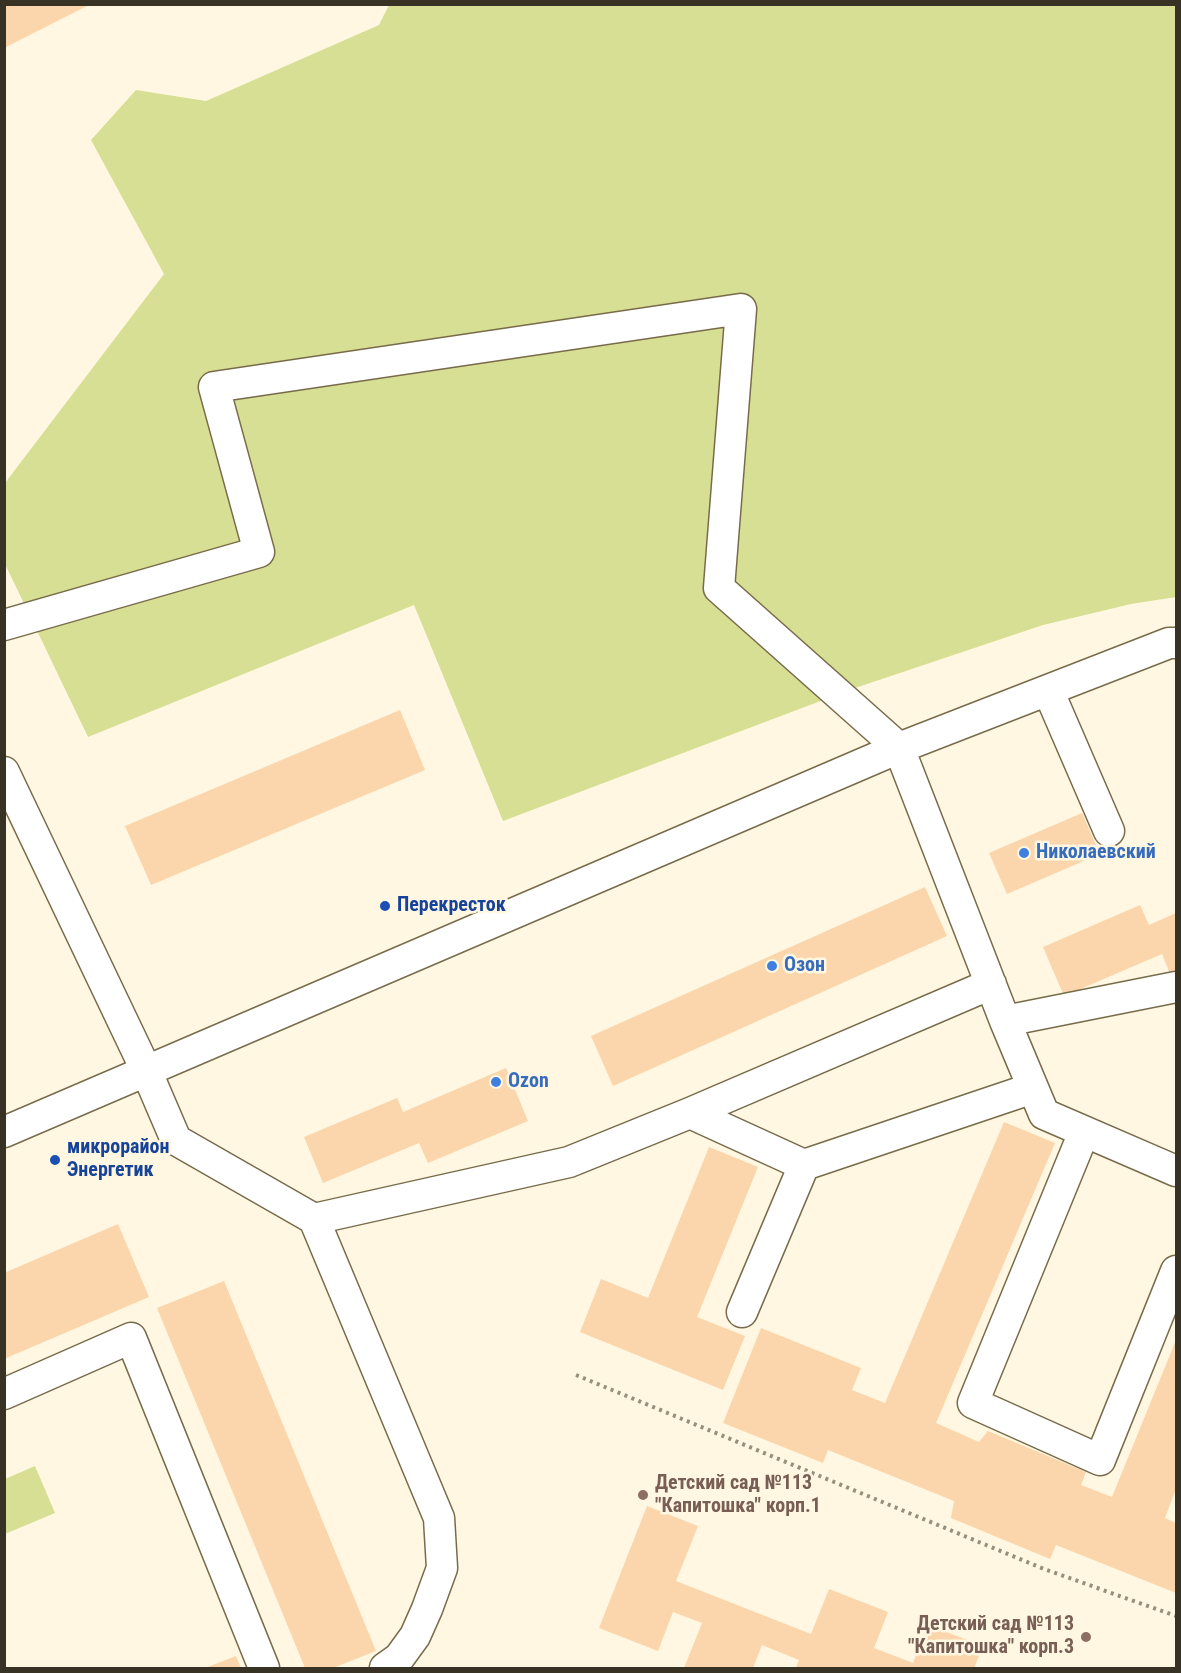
<!DOCTYPE html>
<meta charset="utf-8">
<style>
body{margin:0}
#map{position:relative;width:1181px;height:1673px;overflow:hidden;background:#fff7e1;font-family:"Roboto Condensed",sans-serif}
canvas{display:block}
.frame{position:absolute;inset:0;border:6px solid #383224;pointer-events:none}
</style>
<div id="map">
<canvas width="1181" height="1673"></canvas>
<div class="frame"></div>
</div>
<script>
const context = document.querySelector('canvas').getContext('2d');
context.lineJoin = 'round';
function fill(path, color) {
  context.fillStyle = color;
  context.fill(path, 'evenodd');
}
function poly(rows) {
  const path = new Path2D();
  for (const r of rows) {
    path.moveTo(r[0], r[1]);
    for (let i = 2; i < r.length; i += 2) path.lineTo(r[i], r[i + 1]);
  }
  return path;
}
function stroke(path, color, width, dash) {
  context.strokeStyle = color;
  context.lineWidth = width;
  context.lineCap = dash ? 'butt' : 'round';
  context.setLineDash(dash || []);
  context.stroke(path);
}
function drawText(font, color, halo, rows, align = 'center') {
  context.font = font + ' "Roboto Condensed",sans-serif';
  context.lineWidth = 5;
  context.setLineDash([]);
  context.textBaseline = 'middle';
  context.strokeStyle = halo;
  context.fillStyle = color;
  for (const [text, x, y, turn = 0] of rows) {
    context.save();
    context.translate(x, y);
    context.rotate((+turn || 0) * Math.PI / 180);
    context.textAlign = isNaN(turn) ? turn : align;
    if (halo) context.strokeText(text, 0, 0);
    context.fillText(text, 0, 0);
    context.restore();
  }
}
fill(poly([
 [389,5,1176,5,1176,597,1131,604,1043,625,855,688,503,821,414,605,88,737,5,564,5,483,164,274,91,140,136,90,206,101,379,25],
 [35,1466,55,1513,5,1534,5,1479]
]), '#d6df93');
fill(poly([
 [4,4,91,4,4,48],
 [400,710,425,770,151,885,125,826],
 [1082,813,1100,854,1007,894,989,853],
 [925,887,947,936,613,1086,591,1036],
 [1140,905,1149,925,1176,913,1176,971,1170,974,1162,954,1064,996,1043,947],
 [506,1068,528,1121,428,1163,419,1143,323,1183,304,1137,397,1098,403,1112],
 [1004,1122,1055,1143,936,1423,979,1442,988,1431,1086,1472,1081,1485,1112,1497,1176,1340,1176,1489,1165,1518,1176,1523,1176,1593,1056,1545,1050,1559,951,1518,954,1501,828,1450,823,1463,723,1423,761,1328,861,1368,852,1390,885,1403],
 [709,1147,758,1167,697,1317,745,1336,723,1390,580,1332,601,1279,648,1298],
 [118,1224,149,1297,4,1359,4,1273],
 [224,1281,376,1651,333,1668,305,1668,157,1308],
 [647,1506,698,1526,676,1581,811,1634,829,1589,888,1612,874,1648,913,1663,928,1625,983,1646,974,1668,796,1668,799,1660,762,1645,753,1668,684,1668,702,1623,673,1612,658,1651,599,1628],
 [236,1656,241,1668,205,1668]
]), '#fbd6ac');
const minor = poly([
 [4,625,259,552,214,387,741,309,719,588,899,748,1005,1021,1044,1114,1176,1171],
 [1048,690,1109,831],
 [4,772,146,1070,176,1140,314,1219,439,1518,442,1568,427,1609,415,1636,399,1658,385,1668],
 [1005,1021,1176,987],
 [690,1113,804,1165],
 [4,1132,899,748,1169,643,1176,643],
 [1084,1132,973,1403,1100,1460,1176,1271],
 [314,1219,569,1162,690,1113,991,984],
 [742,1312,804,1165,1033,1088],
 [4,1394,131,1338,264,1668]
]);
stroke(minor, '#776b4a', 33);
stroke(poly([
 [576,1375,1044,1569,1176,1616]
]), '#968f7d', 4, [3, 4.5]);
stroke(minor, '#fff', 30);
for (const [x, y, r, color] of [
 [1024,853,6,"#3f7fe0"],
 [385,906,6,"#1a4fb4"],
 [772,966,6,"#3f7fe0"],
 [496,1082,6,"#3f7fe0"],
 [55,1160,6,"#1a4fb4"],
 [643,1495,6,"#8d6e63"],
 [1086,1637,6,"#8d6e63"]
]) {
  const dot = new Path2D();
  dot.arc(x, y, r, 0, 2 * Math.PI);
  context.fillStyle = color;
  context.fill(dot);
  stroke(dot, '#fff7e1', 2);
}
drawText('bold 20px', '#366cbe', '#fff7e1', [
 ["Николаевский",1036,853],
 ["Озон",784,966],
 ["Ozon",508,1082]
], 'left');
drawText('bold 20px', '#164399', '#fff7e1', [
 ["Перекресток",397,906],
 ["микрорайон",67,1148],
 ["Энергетик",67,1171]
], 'left');
drawText('bold 20px', '#785e54', '#fff7e1', [
 ["Детский сад №113",655,1484],
 ["\"Капитошка\" корп.1",655,1507],
 ["Детский сад №113",1074,1625,"right"],
 ["\"Капитошка\" корп.3",1074,1648,"right"]
], 'left');
</script>
